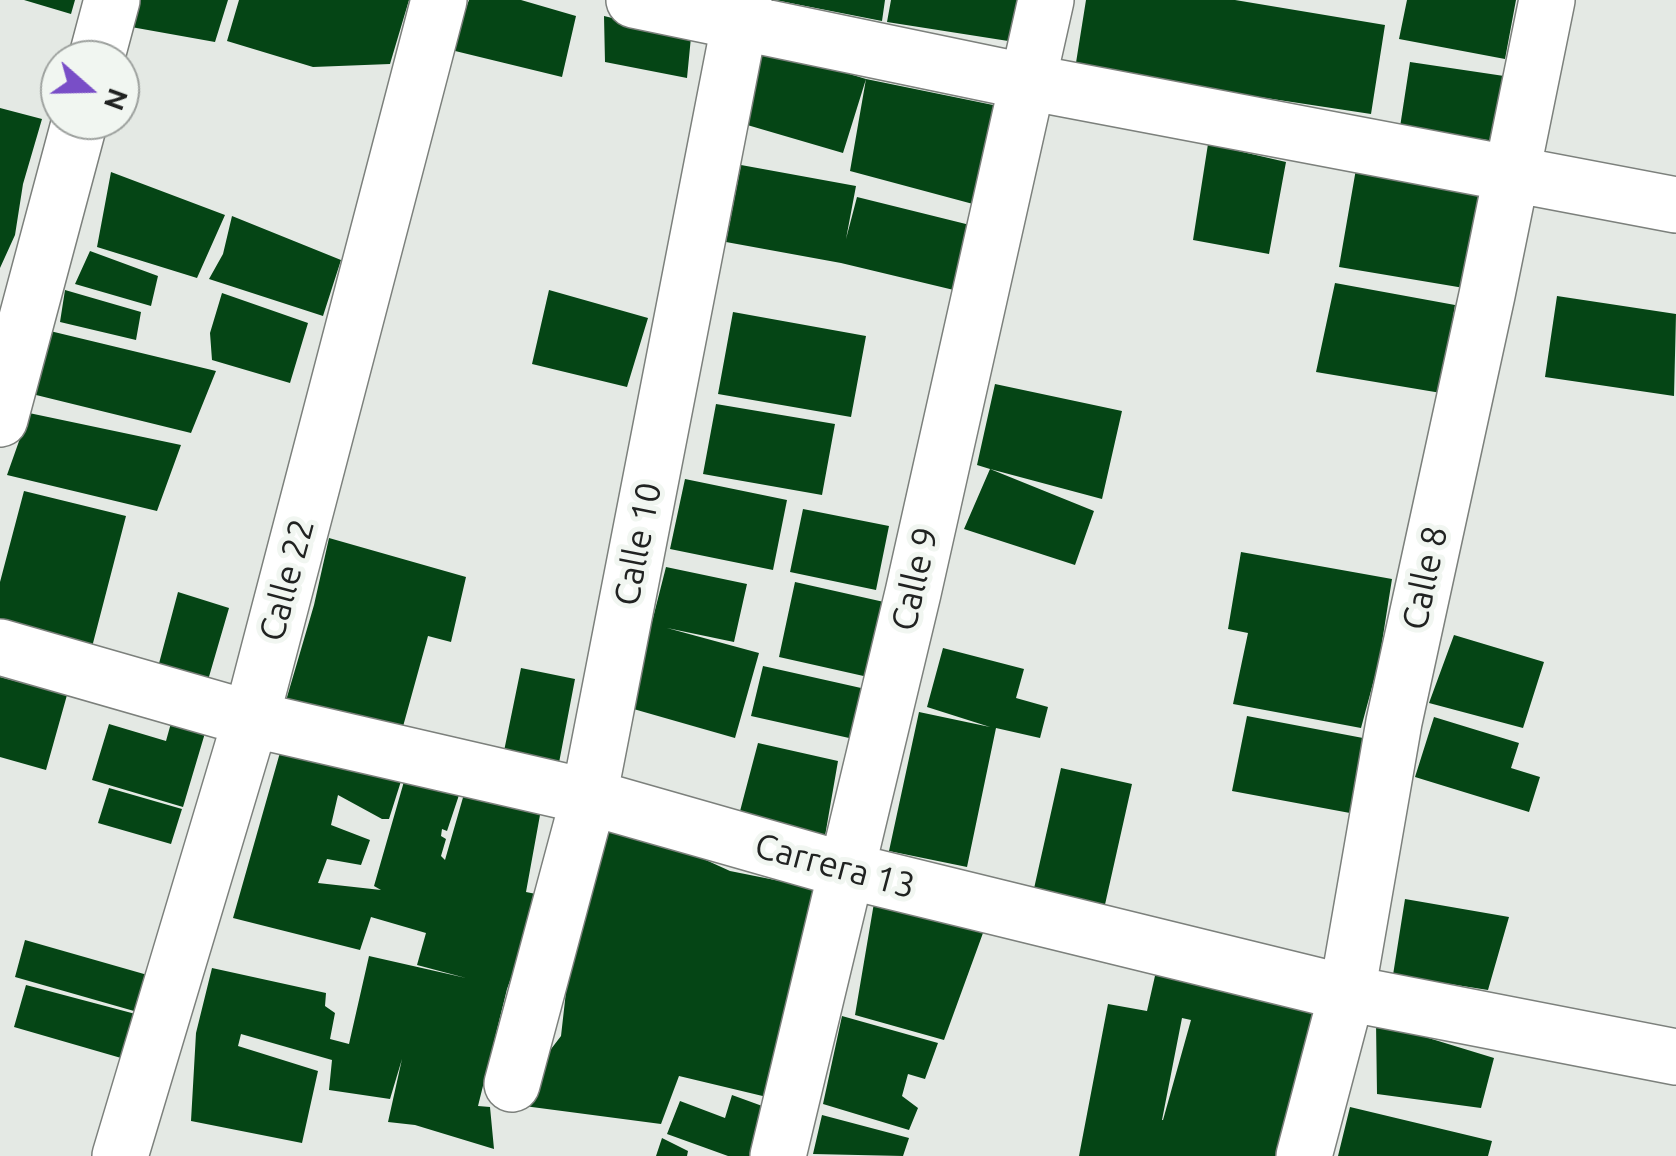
<!DOCTYPE html>
<style>
body{margin:0}
#map{position:relative;width:1676px;height:1156px;overflow:hidden;background:#e4e9e4;font-family:Ubuntu,sans-serif}
canvas{display:block}
.north{position:absolute;left:40px;top:40px;width:100px;height:100px;box-sizing:border-box;background:#f1f6f1;border:2px solid #9da19e;border-radius:50%;rotate:110deg;font-size:28px;font-weight:700;line-height:40px;text-align:center;color:#202221}
.north::after{content:'';display:block;margin:auto;width:35px;height:45px;background:#794ec7;clip-path:polygon(50% 0,100% 100%,50% 72%,0 100%)}
</style>
<div id="map">
<canvas width="1676" height="1156"></canvas>
<div class="north">N</div>
</div>
<script>
const context = document.querySelector('canvas').getContext('2d');
context.lineJoin = 'round';
function fill(path, color) {
  context.fillStyle = color;
  context.fill(path, 'evenodd');
}
function poly(rows) {
  const path = new Path2D();
  for (const r of rows) {
    path.moveTo(r[0], r[1]);
    for (let i = 2; i < r.length; i += 2) path.lineTo(r[i], r[i + 1]);
  }
  return path;
}
function stroke(path, color, width, dash) {
  context.strokeStyle = color;
  context.lineWidth = width;
  context.lineCap = dash ? 'butt' : 'round';
  context.setLineDash(dash || []);
  context.stroke(path);
}
function drawText(font, color, halo, rows, align = 'center') {
  context.font = font + ' Ubuntu,sans-serif';
  context.lineWidth = 10;
  context.setLineDash([]);
  context.textBaseline = 'middle';
  context.strokeStyle = halo;
  context.fillStyle = color;
  for (const [text, x, y, turn = 0] of rows) {
    context.save();
    context.translate(x, y);
    context.rotate((+turn || 0) * Math.PI / 180);
    context.textAlign = isNaN(turn) ? turn : align;
    if (halo) context.strokeText(text, 0, 0);
    context.fillText(text, 0, 0);
    context.restore();
  }
}
fill(poly([
 [24,0,75,0,71,14],
 [127,0,228,0,215,42,120,25],
 [239,0,409,0,390,64,313,67,227,41],
 [469,0,521,0,576,16,562,77,451,50],
 [775,0,885,0,882,21],
 [891,0,1028,0,1021,43,887,22],
 [1086,0,1235,0,1385,25,1371,114,1075,69],
 [1407,0,1516,0,1505,59,1399,39],
 [604,16,691,37,687,78,605,62],
 [760,47,866,79,998,106,973,204,850,171,866,79,843,153,737,122],
 [1410,62,1504,76,1494,141,1400,127],
 [0,108,42,119,23,184,15,235,0,268],
 [1208,144,1286,162,1269,254,1193,240],
 [741,165,856,186,846,239,857,197,974,226,958,291,841,263,726,242],
 [1356,169,1481,191,1464,288,1339,267],
 [111,172,225,215,197,278,97,247],
 [232,216,341,260,323,316,209,279,223,254],
 [90,251,158,276,151,306,75,284],
 [1335,283,1455,305,1441,393,1316,372],
 [65,290,141,312,136,340,60,322],
 [549,290,648,318,627,387,532,364],
 [222,293,308,323,290,383,212,360,210,333],
 [1557,296,1676,314,1674,396,1545,377],
 [733,312,866,336,851,417,718,394],
 [50,331,216,371,191,433,32,394],
 [995,384,1122,411,1102,499,990,469,1094,511,1075,565,964,529,990,469,977,465],
 [716,404,835,424,822,495,703,474],
 [29,413,181,445,157,511,7,475],
 [685,479,787,500,773,570,670,549],
 [24,491,126,516,92,647,0,623,0,582],
 [803,509,889,526,876,590,790,572],
 [329,538,466,577,451,642,428,636,399,741,285,704,314,605],
 [1241,552,1392,579,1379,661,1361,728,1233,704,1248,633,1228,629],
 [666,567,747,584,734,642,667,628,759,653,735,738,630,708],
 [795,582,884,602,868,677,779,657],
 [178,592,229,608,206,687,157,671],
 [1454,635,1544,662,1523,728,1429,703],
 [943,648,1024,669,1016,698,1048,707,1040,738,996,728,967,867,889,851,919,712,990,727,927,707],
 [763,666,870,690,858,740,751,716],
 [521,668,575,679,558,768,503,756],
 [0,677,67,695,46,770,0,757],
 [1247,716,1363,738,1350,813,1232,791],
 [1434,717,1519,743,1511,768,1540,777,1529,812,1415,777],
 [171,723,205,733,183,807,92,780,109,724,166,741],
 [283,742,402,778,389,819,382,819,338,795,331,825,370,840,361,865,327,859,318,883,381,890,374,886,405,778,460,792,447,831,442,829,441,836,446,839,441,856,445,860,464,794,540,815,526,892,541,895,507,989,478,1106,490,1107,494,1149,415,1125,388,1122,402,1059,390,1099,329,1090,332,1060,241,1034,238,1046,318,1071,302,1143,191,1121,196,1033,212,968,326,993,325,1006,335,1013,330,1039,349,1044,369,956,466,978,417,965,426,933,371,917,360,950,233,918],
 [758,743,838,761,825,836,739,815],
 [1061,768,1132,784,1104,909,1033,893],
 [109,788,182,809,171,844,98,823],
 [587,806,730,871,820,889,771,1098,679,1076,661,1124,509,1104,561,1036],
 [875,897,983,933,944,1040,855,1015],
 [1405,899,1509,917,1488,990,1393,975],
 [25,940,151,976,141,1013,15,977],
 [1157,967,1326,1003,1279,1156,1079,1156,1108,1004,1147,1011],
 [1182,1018,1191,1020,1163,1120,1162,1120],
 [26,985,143,1016,128,1060,14,1027],
 [842,1016,938,1043,925,1079,908,1074,902,1096,918,1108,909,1130,823,1104],
 [1376,1022,1494,1058,1481,1108,1377,1094],
 [732,1095,765,1107,762,1156,728,1156,667,1134,680,1101,725,1118],
 [1350,1107,1492,1141,1488,1156,1338,1156],
 [822,1115,909,1138,903,1156,813,1154],
 [662,1138,688,1151,687,1156,656,1156]
]), '#054515');
const minor = poly([
 [634,0,1028,82,1676,205],
 [96,60,112,0],
 [0,419,80,120],
 [0,647,251,719,589,797,845,870,1347,993,1676,1057],
 [512,1084,589,797,744,0],
 [120,1156,251,719,439,0],
 [778,1156,913,593,1046,0],
 [1304,1156,1347,993,1394,722,1487,295,1547,0]
]);
stroke(minor, '#7c807c', 58);
stroke(minor, '#fff', 55);
drawText('35px', '#202221', '#f1f6f1', [
 ["Calle 10",638,544,-79],
 ["Calle 8",1425,578,-78],
 ["Calle 9",915,579,-77],
 ["Calle 22",287,580,-75],
 ["Carrera 13",835,866,15]
]);
</script>
